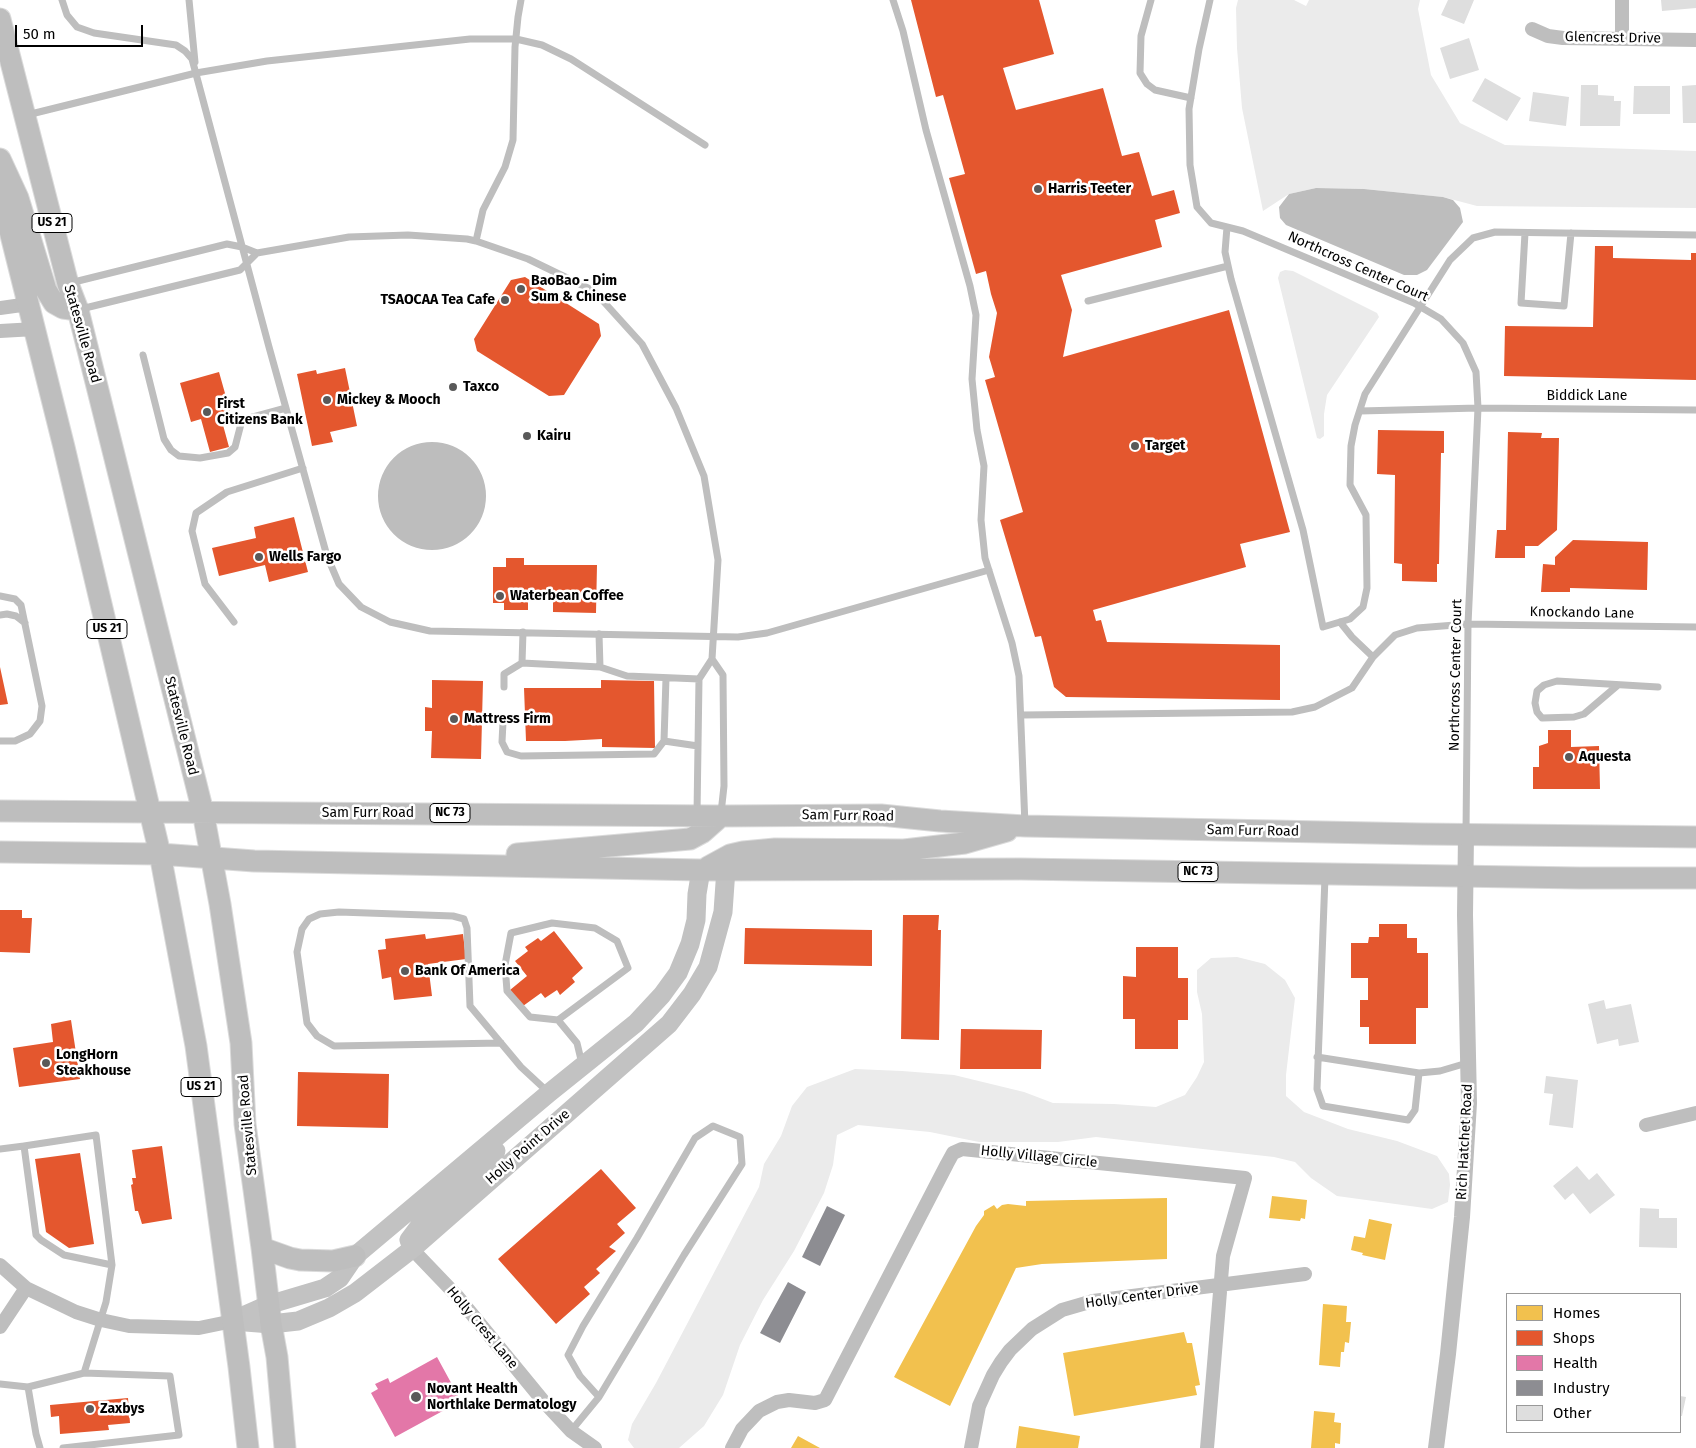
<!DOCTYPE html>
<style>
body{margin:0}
#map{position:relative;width:1696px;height:1448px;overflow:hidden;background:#fff;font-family:"Fira Sans",sans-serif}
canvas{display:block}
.legend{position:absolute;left:1506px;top:1293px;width:175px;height:140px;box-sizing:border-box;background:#fff;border:1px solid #999;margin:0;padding:6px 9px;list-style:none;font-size:15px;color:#000}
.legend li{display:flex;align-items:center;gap:10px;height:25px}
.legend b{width:25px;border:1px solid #999}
.scale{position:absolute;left:15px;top:25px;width:128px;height:22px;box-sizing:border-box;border:2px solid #000;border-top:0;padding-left:6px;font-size:15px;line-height:18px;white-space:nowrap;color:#000;-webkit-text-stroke:4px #fff;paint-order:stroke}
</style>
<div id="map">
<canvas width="1696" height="1448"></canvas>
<ul class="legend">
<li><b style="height:14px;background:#f2c14e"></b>Homes</li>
<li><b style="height:14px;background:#e4572e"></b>Shops</li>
<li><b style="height:14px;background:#e377a8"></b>Health</li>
<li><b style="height:14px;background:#8d8d92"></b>Industry</li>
<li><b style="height:14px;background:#dedede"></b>Other</li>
</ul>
<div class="scale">50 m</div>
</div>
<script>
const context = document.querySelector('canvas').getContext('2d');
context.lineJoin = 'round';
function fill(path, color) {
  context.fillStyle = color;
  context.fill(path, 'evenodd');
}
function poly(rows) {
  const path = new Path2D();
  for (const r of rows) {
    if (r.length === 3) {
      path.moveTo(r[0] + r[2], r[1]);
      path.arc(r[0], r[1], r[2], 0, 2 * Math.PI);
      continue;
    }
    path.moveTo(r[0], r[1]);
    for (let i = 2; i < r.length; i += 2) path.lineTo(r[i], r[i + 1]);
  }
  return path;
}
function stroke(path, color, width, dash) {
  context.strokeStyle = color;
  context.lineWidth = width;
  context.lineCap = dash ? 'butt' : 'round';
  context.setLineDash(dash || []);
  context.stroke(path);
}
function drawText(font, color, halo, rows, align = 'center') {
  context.font = font + ' "Fira Sans",sans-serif';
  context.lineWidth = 5;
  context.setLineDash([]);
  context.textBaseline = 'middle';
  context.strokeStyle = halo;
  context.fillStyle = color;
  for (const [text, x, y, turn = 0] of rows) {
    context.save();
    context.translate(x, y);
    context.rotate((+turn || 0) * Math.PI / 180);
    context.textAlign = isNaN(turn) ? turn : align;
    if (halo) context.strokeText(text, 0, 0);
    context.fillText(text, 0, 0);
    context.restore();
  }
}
fill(poly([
 [1238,0,1294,0,1306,6,1309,0,1420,0,1418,9,1431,75,1460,123,1505,145,1696,151,1696,208,1477,206,1443,197,1364,189,1316,188,1289,194,1263,211,1242,108,1237,48,1236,8],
 [1285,270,1293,271,1377,313,1379,317,1327,395,1324,414,1324,436,1320,439,1317,438,1278,278,1280,272],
 [1237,957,1265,964,1285,980,1295,998,1286,1075,1286,1096,1304,1112,1348,1129,1397,1141,1437,1156,1449,1174,1450,1185,1448,1202,1432,1209,1337,1196,1311,1178,1295,1162,1274,1157,1096,1137,1058,1142,979,1142,930,1132,858,1125,837,1135,833,1165,824,1193,794,1251,763,1300,740,1345,723,1395,704,1426,679,1448,634,1448,628,1440,632,1424,656,1383,759,1187,764,1164,781,1136,792,1106,807,1087,855,1069,902,1071,954,1075,1024,1092,1053,1103,1114,1104,1156,1107,1185,1095,1197,1077,1204,1062,1202,1014,1197,992,1197,970,1211,958]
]), '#ebebeb');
fill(poly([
 [1316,188,1364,189,1443,197,1453,200,1460,208,1463,222,1427,270,1417,275,1404,275,1286,225,1280,218,1279,207,1289,194],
 [432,496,54]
]), '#bdbdbd');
fill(poly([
 [1272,1196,1307,1200,1305,1219,1301,1218,1300,1221,1269,1218],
 [1167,1198,1167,1259,1042,1264,1016,1268,950,1406,894,1377,976,1226,984,1215,984,1211,994,1205,997,1209,1002,1205,1008,1204,1026,1206,1026,1201],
 [1369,1219,1392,1224,1385,1260,1362,1255,1363,1253,1351,1250,1354,1236,1365,1238],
 [1323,1304,1347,1306,1346,1322,1351,1322,1349,1343,1345,1342,1344,1352,1341,1352,1340,1367,1319,1365],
 [1184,1332,1187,1343,1192,1343,1200,1385,1195,1386,1197,1395,1074,1416,1063,1353],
 [1314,1411,1335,1413,1334,1422,1341,1423,1340,1444,1335,1443,1335,1448,1311,1448],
 [1019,1426,1080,1436,1078,1448,1016,1448],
 [798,1436,820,1448,791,1448]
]), '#f2c14e');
fill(poly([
 [911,0,1039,0,1054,54,1003,68,1016,110,1103,88,1122,156,1139,152,1152,196,1174,190,1180,213,1155,220,1162,247,1061,275,1072,310,1063,357,1229,310,1290,532,1240,544,1246,567,1093,610,1096,621,1101,620,1107,642,1280,645,1280,700,1066,697,1054,687,1041,636,1035,637,1000,520,1023,512,985,380,995,377,989,357,997,313,991,294,986,271,976,274,949,178,965,174,943,95,936,97],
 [1595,246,1613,246,1613,258,1691,260,1691,253,1696,253,1696,380,1504,376,1505,326,1593,327],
 [525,277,599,324,601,336,564,395,549,396,477,351,474,339,511,280],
 [345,368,357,426,330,432,333,442,312,446,297,374,316,370,317,374],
 [219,372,230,411,220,414,229,447,210,452,201,419,191,422,180,383],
 [1378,430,1444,431,1444,453,1441,453,1439,564,1437,564,1437,582,1402,581,1402,564,1394,563,1395,475,1377,474],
 [1508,432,1542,433,1541,438,1559,438,1557,530,1538,546,1525,546,1525,558,1495,558,1497,530,1506,530],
 [294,517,308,572,269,582,265,565,219,576,212,548,256,538,254,527],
 [1573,540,1648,542,1647,590,1570,588,1570,592,1541,592,1543,564,1555,565,1555,557],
 [506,558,524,558,524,565,597,565,596,613,553,612,553,601,528,601,528,610,504,610,504,603,493,603,493,567,506,567],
 [0,667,8,704,0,705],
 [432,680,483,681,481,759,431,758,432,731,425,731,425,707,432,708],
 [601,680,654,681,655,748,602,747,602,739,565,741,526,741,524,688,601,688],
 [1548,730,1571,730,1571,747,1599,746,1600,789,1533,789,1533,767,1539,767,1539,746,1548,743],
 [0,910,22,910,22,918,32,918,30,953,0,952],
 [903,915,939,915,938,930,941,930,939,1040,901,1039],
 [1379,924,1407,924,1407,938,1417,938,1417,953,1428,953,1428,1008,1416,1008,1416,1044,1369,1044,1369,1027,1360,1027,1360,1000,1368,1000,1368,978,1351,978,1351,943,1368,943,1369,937,1379,937],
 [745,928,872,930,872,966,744,964],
 [554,931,583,968,572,978,575,982,560,995,557,990,545,998,541,993,523,1006,510,990,527,976,515,961,528,951,525,947,538,938,541,941],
 [425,934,426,939,463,934,466,959,428,964,432,996,394,1000,391,977,382,979,378,950,386,949,385,939],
 [1136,947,1178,947,1178,978,1188,978,1188,1020,1178,1020,1178,1049,1135,1049,1135,1019,1123,1019,1123,976,1136,977],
 [71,1020,80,1079,19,1087,13,1048,53,1042,51,1024],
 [961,1029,1042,1030,1041,1069,960,1069],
 [298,1072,389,1074,388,1128,297,1126],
 [162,1146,172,1219,142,1224,138,1211,135,1211,131,1185,133,1184,132,1178,136,1178,132,1150],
 [80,1153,94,1244,69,1248,46,1232,35,1159],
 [601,1169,636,1208,617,1224,625,1233,609,1247,616,1251,596,1269,600,1273,584,1287,590,1294,556,1324,498,1259],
 [128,1398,130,1423,108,1425,109,1430,60,1434,59,1416,51,1417,50,1405]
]), '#e4572e');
fill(poly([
 [437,1357,461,1401,395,1437,371,1393,378,1389,375,1384,388,1378,390,1383]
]), '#e377a8');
fill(poly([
 [827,1206,845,1215,820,1266,802,1257],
 [788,1282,806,1292,780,1343,760,1333]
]), '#8d8d92');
fill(poly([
 [1448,0,1474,0,1464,24,1441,15],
 [1661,0,1696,0,1696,8,1662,11],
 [1469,38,1479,70,1450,79,1440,48],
 [1485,78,1521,98,1507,121,1472,101],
 [1581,85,1598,85,1598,95,1614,96,1614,101,1621,101,1620,126,1580,126],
 [1696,85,1696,123,1683,123,1682,86],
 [1634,86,1670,86,1670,114,1633,114],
 [1533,92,1569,97,1566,126,1529,121],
 [1604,1000,1606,1009,1631,1004,1639,1042,1619,1046,1618,1039,1597,1044,1588,1004],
 [1546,1076,1578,1080,1573,1128,1549,1125,1553,1094,1544,1093],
 [1577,1166,1589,1180,1597,1173,1615,1195,1590,1214,1573,1193,1565,1200,1553,1186],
 [1640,1208,1659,1209,1659,1218,1677,1218,1677,1248,1639,1247],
 [1680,1396,1686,1397,1682,1416,1680,1416]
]), '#dedede');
const primary = poly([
 [0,19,68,284,78,310,203,812,220,904,241,1043,245,1124,262,1248,271,1324,277,1357,285,1448],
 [0,159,18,198,46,290,54,303,63,308,78,310],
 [0,191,64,447,160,854,196,1046,239,1367,248,1448],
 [0,811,721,816,881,815,940,821,1025,826,1422,834,1696,837],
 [0,852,160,854,254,861,701,870,1021,869,1579,878,1696,878],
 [517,854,690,839,703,832,721,816],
 [708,867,730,855,743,852,775,849,904,850,965,843,1007,831],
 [262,1248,290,1258,300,1260,333,1261,355,1256]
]);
stroke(primary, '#dbdbdb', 23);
stroke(poly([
 [62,0,67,15,77,27,94,33,176,45,185,51,192,59,269,347,327,556,339,584,361,607,390,622,430,631,738,637,767,633,989,570],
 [189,0,195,62],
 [893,0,903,31,926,130,970,286,976,315,972,379,977,430,984,466,981,520,985,558,1012,643,1019,676,1025,825],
 [1151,0,1141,36,1140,73,1147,84,1155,90,1191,98],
 [1210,0,1199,49,1189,109,1190,165,1197,207,1211,223,1243,231,1414,303,1441,319,1463,343,1476,372,1478,408,1468,624,1466,833],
 [27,115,196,73,267,61,470,39,516,39,542,45,571,59,705,145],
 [1227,227,1225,252,1231,279,1303,530,1323,627,1350,619,1363,607,1367,588,1366,515,1350,485,1351,446,1355,425,1365,394,1450,260,1473,238,1495,232,1696,235],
 [1525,233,1521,303,1564,306,1571,233],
 [476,241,483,210,505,167,513,140,515,47,518,17,521,0],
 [70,283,227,244,242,247,257,253,349,237,408,235,467,239,476,241,528,259,594,291,642,344,676,408,704,476,718,560,712,659,699,679,697,813],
 [1088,301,1228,266],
 [81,309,240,270,257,253],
 [143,355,164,439,171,450,179,456,200,458,228,453,235,447,242,420,286,408],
 [1360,411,1478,408,1696,410],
 [0,596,15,599,21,605,42,706,40,721,30,734,15,741,0,741],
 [0,615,7,614,16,616,25,623],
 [234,622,205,584,192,531,196,513,227,492,303,468],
 [1340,622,1352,637,1373,657],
 [523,632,522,663,600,667,627,676,699,679],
 [599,634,600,667],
 [712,659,723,675,724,786,721,813],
 [666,678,664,741,698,746],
 [1618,685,1584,714,1574,717,1542,718,1537,712,1535,703,1537,691,1544,685,1557,681,1658,687],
 [504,687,504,674,522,663],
 [1022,715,1292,712,1315,707,1352,688,1373,657,1395,635,1417,628,1468,624,1696,627],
 [503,722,502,742,507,752,521,756,654,754,664,741],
 [1325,877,1317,1089,1323,1106,1408,1120,1415,1110,1419,1073],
 [552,923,595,928,617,941,628,968,558,1020,530,1017,507,991,505,965,511,933,552,923],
 [558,1020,577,1043,582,1064],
 [501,1043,334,1046,317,1036,307,1023,297,952,302,929,309,919,320,914,339,912,453,916,464,919,467,928,470,1006,521,1067,549,1093],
 [1317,1057,1419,1073,1440,1071,1467,1063],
 [24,1146,96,1135,112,1265],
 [0,1149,24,1146,36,1235,41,1240,64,1255,112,1265,106,1302,84,1373],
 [0,1384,28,1387,84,1373,170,1376,179,1435,63,1448],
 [28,1387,36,1434,40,1448],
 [571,1431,599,1397,684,1255,742,1164,740,1137,713,1126,695,1138,637,1238,583,1326,568,1355,580,1376,599,1397]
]), '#bebebe', 7);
stroke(poly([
 [1622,0,1622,39],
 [1532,29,1548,36,1563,38,1696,40],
 [0,308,29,304],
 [0,331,35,329],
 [1646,1125,1696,1113],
 [412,1249,457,1296,544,1402,571,1431,595,1448],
 [0,1265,26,1288,76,1312,101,1320,129,1326,199,1328,233,1321],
 [0,1327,26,1288],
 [732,1448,742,1429,759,1411,777,1402,789,1400,815,1403,825,1400,947,1164,953,1153,962,1149,1245,1178,1223,1256,1207,1448],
 [971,1448,979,1406,993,1375,1001,1362,1010,1350,1032,1329,1062,1310,1093,1301,1305,1274]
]), '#bebebe', 14);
stroke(poly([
 [1436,1448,1448,1354,1462,1217,1469,1103,1465,915,1466,834]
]), '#bebebe', 16);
stroke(poly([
 [411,1245,409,1240,421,1224,473,1176,496,1151],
 [234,1320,268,1305,325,1288,340,1278,355,1256,549,1093,636,1023,662,995,678,973,690,944,696,920,697,894,701,870],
 [233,1321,271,1324,298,1321,329,1308,355,1293,412,1249,669,1024,692,994,708,967,723,912,726,869]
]), '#c2c2c2', 19);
stroke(primary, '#bebebe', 21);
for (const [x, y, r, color] of [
 [1038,189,5,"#595959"],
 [521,289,5,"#595959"],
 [505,300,5,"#595959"],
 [453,387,5,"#595959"],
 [327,400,5,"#595959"],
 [207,412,5,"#595959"],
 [527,436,5,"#595959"],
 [1135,446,5,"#595959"],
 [259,557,5,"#595959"],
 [500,596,5,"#595959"],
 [454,719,5,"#595959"],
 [1569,757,5,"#595959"],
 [405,971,5,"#595959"],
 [46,1063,5,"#595959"],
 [416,1397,6,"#595959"],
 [90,1409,5,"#595959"]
]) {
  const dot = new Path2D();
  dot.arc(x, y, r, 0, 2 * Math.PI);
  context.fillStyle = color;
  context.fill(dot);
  stroke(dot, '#fff', 2);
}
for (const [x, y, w] of [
 [52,223,40],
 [107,629,40],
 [450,813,40],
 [1198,872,40],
 [201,1087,40]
]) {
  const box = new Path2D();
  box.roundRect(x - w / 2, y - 9.5, w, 19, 4);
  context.fillStyle = '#fff';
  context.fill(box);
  stroke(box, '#000', 1);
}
drawText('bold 12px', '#000', null, [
 ["US 21",52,223],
 ["US 21",107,629],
 ["NC 73",450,813],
 ["NC 73",1198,872],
 ["US 21",201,1087]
]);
drawText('14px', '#000', '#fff', [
 ["Glencrest Drive",1613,38,1],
 ["Northcross Center Court",1358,267,24],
 ["Statesville Road",82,334,74],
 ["Biddick Lane",1587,396],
 ["Knockando Lane",1582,613,1],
 ["Northcross Center Court",1456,675,-89],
 ["Statesville Road",181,726,76],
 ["Sam Furr Road",368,813],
 ["Sam Furr Road",848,816,1],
 ["Sam Furr Road",1253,831,1],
 ["Statesville Road",248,1125,-95],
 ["Rich Hatchet Road",1465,1142,-87],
 ["Holly Point Drive",528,1147,-41],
 ["Holly Village Circle",1039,1157,6],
 ["Holly Center Drive",1142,1296,-8],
 ["Holly Crest Lane",482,1328,50]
]);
drawText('bold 14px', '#000', '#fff', [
 ["Harris Teeter",1048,189],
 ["BaoBao - Dim",531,281],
 ["Sum & Chinese",531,297],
 ["TSAOCAA Tea Cafe",495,300,"right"],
 ["Taxco",463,387],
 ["Mickey & Mooch",337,400],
 ["First",217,404],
 ["Citizens Bank",217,420],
 ["Kairu",537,436],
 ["Target",1145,446],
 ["Wells Fargo",269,557],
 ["Waterbean Coffee",510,596],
 ["Mattress Firm",464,719],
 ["Aquesta",1579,757],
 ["Bank Of America",415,971],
 ["LongHorn",56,1055],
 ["Steakhouse",56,1071],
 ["Novant Health",427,1389],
 ["Northlake Dermatology",427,1405],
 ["Zaxbys",100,1409]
], 'left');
</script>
